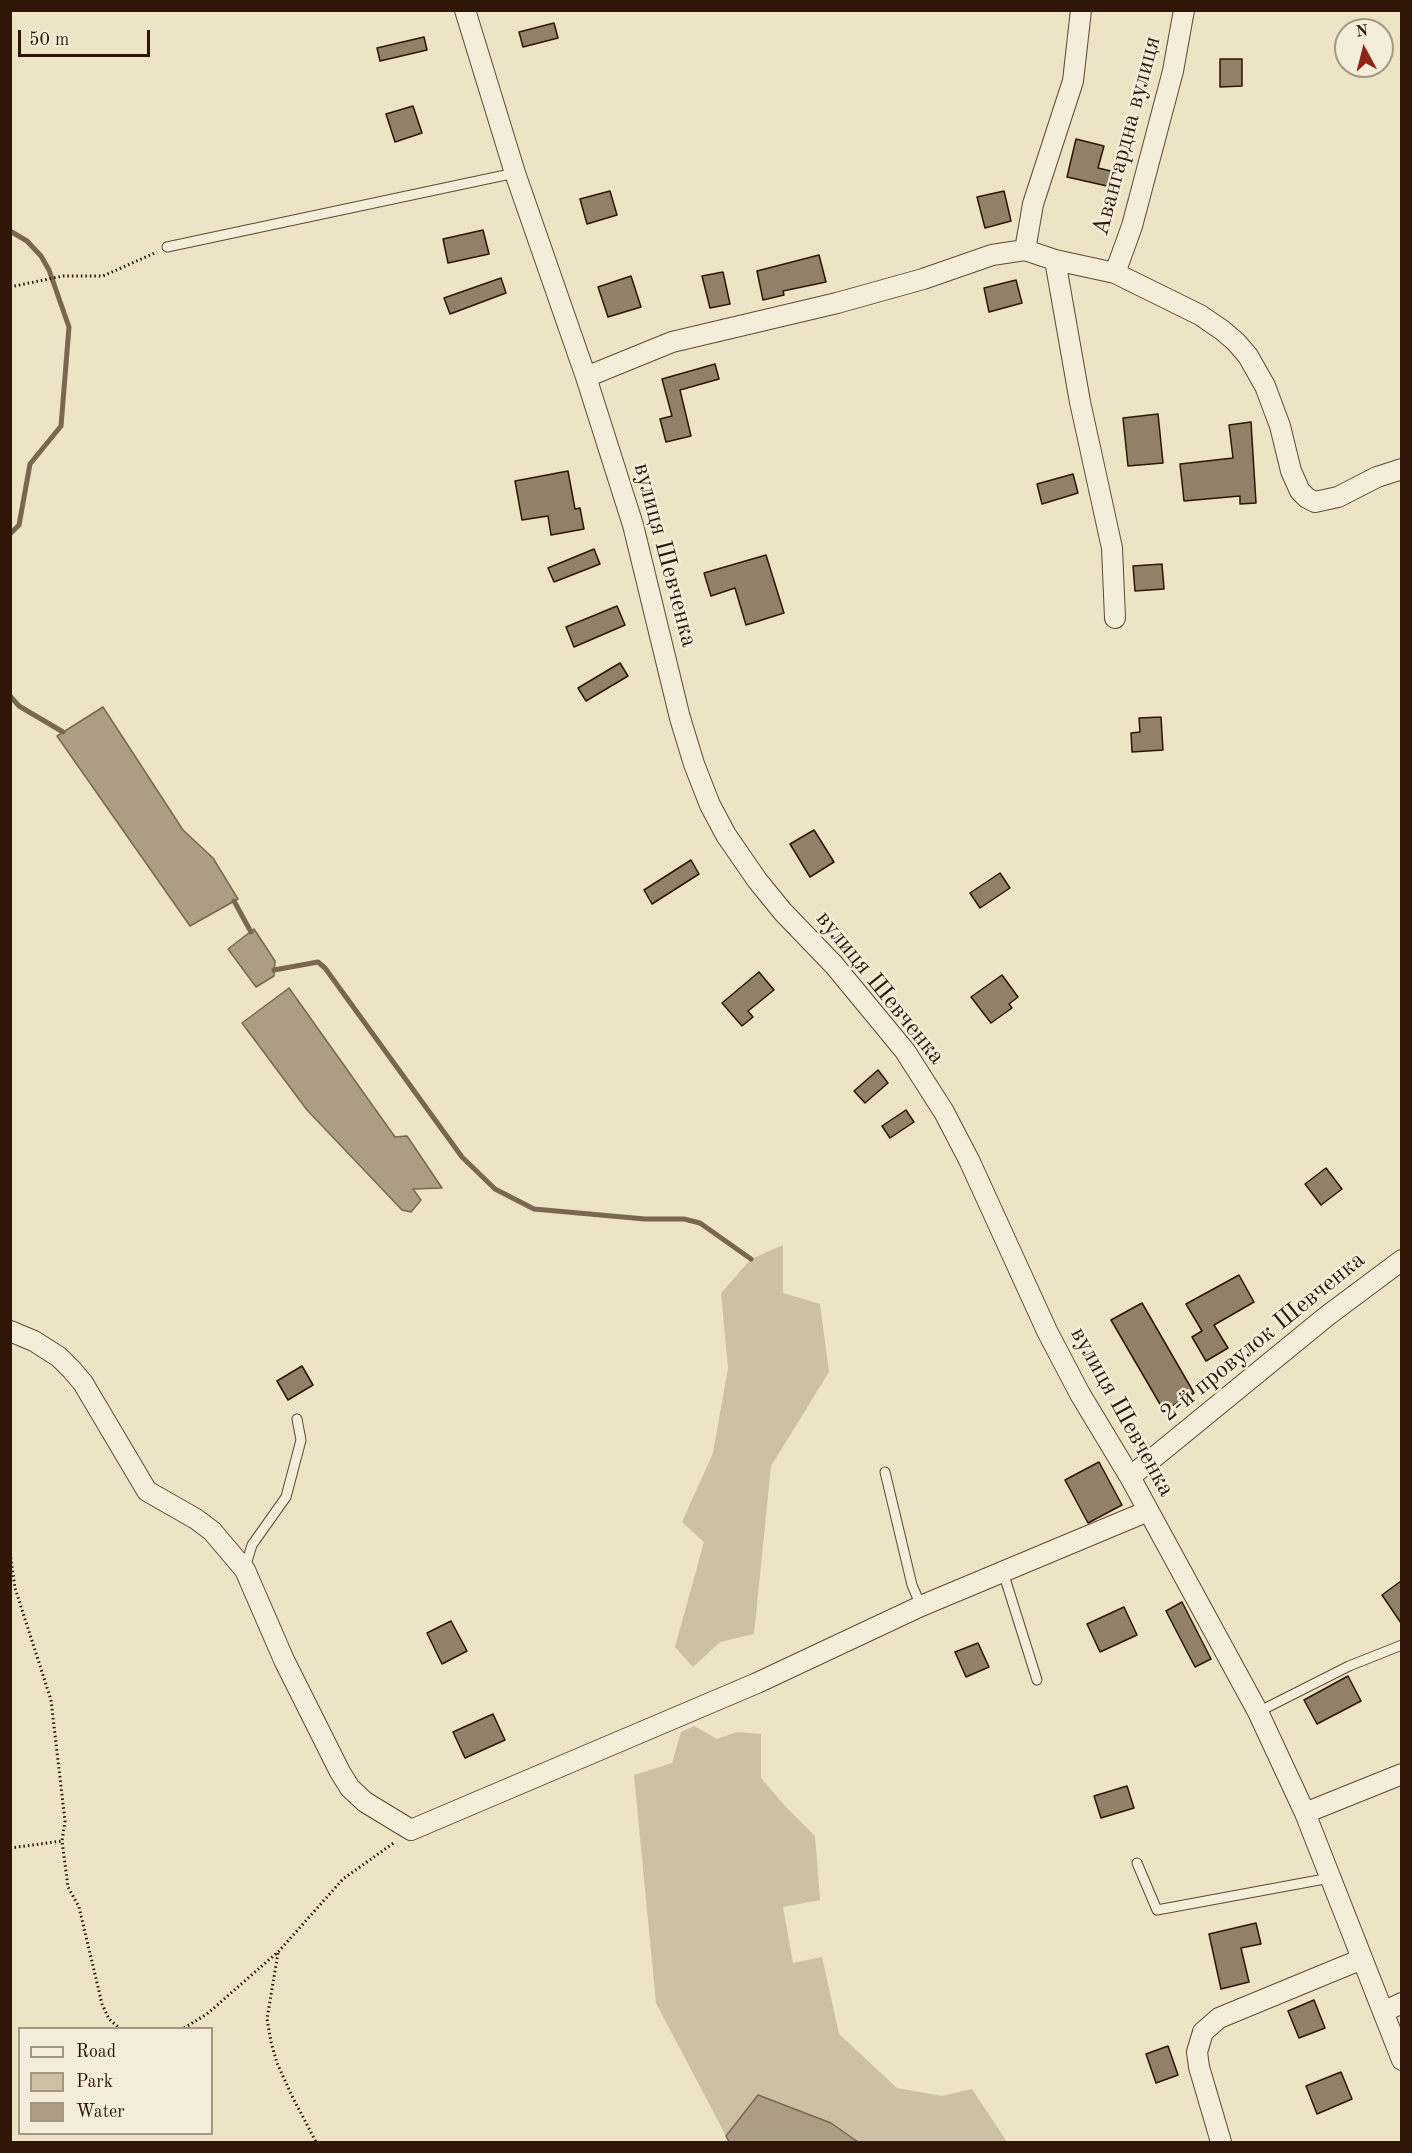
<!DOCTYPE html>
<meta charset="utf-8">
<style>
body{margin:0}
#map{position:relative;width:1412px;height:2153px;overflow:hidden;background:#ece4c5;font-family:"Old Standard TT",serif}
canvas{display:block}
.frame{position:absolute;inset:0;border:12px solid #2e1506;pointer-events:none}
.legend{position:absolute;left:18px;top:2027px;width:195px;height:108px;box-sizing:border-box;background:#f3edd9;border:2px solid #a49785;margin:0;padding:8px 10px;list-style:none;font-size:18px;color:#2e1506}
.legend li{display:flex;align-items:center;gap:12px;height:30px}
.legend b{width:30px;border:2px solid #a49785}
.north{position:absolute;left:1334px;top:18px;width:60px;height:60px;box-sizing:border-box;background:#f3edd9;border:2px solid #a49785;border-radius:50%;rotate:353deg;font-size:16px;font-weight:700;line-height:24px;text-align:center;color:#2e1506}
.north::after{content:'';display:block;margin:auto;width:21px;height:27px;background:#8f2418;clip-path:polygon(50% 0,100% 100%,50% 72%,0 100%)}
.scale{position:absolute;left:18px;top:30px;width:132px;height:27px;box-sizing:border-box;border:3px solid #2e1506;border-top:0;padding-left:8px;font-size:18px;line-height:21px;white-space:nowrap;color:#2e1506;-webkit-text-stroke:4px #f3edd9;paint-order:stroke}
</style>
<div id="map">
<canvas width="1412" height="2153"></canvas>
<div class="frame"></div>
<ul class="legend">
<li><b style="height:8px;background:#f3edd9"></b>Road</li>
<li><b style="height:16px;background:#ccc1a5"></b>Park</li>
<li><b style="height:16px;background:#ab9e84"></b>Water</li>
</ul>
<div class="north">N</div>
<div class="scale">50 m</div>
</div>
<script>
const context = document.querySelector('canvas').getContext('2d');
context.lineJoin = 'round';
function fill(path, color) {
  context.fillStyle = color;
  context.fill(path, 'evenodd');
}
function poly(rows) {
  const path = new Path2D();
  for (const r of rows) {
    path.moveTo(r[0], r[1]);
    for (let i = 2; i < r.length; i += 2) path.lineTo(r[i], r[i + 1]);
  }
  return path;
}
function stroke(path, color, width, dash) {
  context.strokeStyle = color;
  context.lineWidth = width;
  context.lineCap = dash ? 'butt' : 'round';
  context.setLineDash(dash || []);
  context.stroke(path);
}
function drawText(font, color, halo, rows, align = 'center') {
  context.font = font + ' "Old Standard TT",serif';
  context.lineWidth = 5;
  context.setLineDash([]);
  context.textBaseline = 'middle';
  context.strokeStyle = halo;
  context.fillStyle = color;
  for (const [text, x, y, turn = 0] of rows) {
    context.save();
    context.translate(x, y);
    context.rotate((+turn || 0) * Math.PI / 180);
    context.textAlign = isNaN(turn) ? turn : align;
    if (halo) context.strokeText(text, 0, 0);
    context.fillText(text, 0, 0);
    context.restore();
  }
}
fill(poly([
 [783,1245,783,1293,820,1304,829,1372,771,1466,754,1634,720,1642,693,1667,675,1647,704,1542,682,1522,713,1453,728,1368,721,1293,751,1259],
 [694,1726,717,1739,737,1732,761,1734,761,1778,785,1806,815,1836,820,1900,783,1907,793,1963,822,1957,839,2034,897,2088,942,2096,972,2089,1007,2142,858,2142,831,2123,758,2095,726,2136,656,2003,634,1775,672,1763,681,1732]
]), '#ccc1a5');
const water = poly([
 [103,707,183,830,213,858,238,899,190,926,57,736,103,707],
 [254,929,275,961,274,976,256,987,228,949,254,929],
 [289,988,395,1137,407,1136,442,1188,413,1189,421,1200,411,1212,402,1210,307,1110,242,1023,289,988],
 [758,2095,831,2123,858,2142,729,2142,726,2136,758,2095]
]);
fill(water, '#ab9e84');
stroke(water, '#796752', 1.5);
stroke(poly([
 [10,231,27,241,41,256,49,270,69,327,61,426,30,464,19,525,10,534],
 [10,696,19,706,63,732],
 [234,901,251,932],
 [274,970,318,962,325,968,462,1157,495,1189,534,1209,645,1219,684,1219,700,1223,751,1259]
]), '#796752', 5);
const building = poly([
 [554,23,558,38,523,47,519,32,554,23],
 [424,37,427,50,380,61,377,48,424,37],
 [1220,59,1242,59,1242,86,1220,87,1220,59],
 [413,106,422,133,395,142,386,114,413,106],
 [1076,139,1104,146,1098,168,1111,171,1107,186,1067,177,1076,139],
 [610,191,617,215,587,224,580,199,610,191],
 [1004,191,1011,221,985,228,977,197,1004,191],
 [483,230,489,254,448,263,443,239,483,230],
 [819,255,826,282,783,291,784,295,763,300,757,271,819,255],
 [723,272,730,304,710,308,702,276,723,272],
 [631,276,641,307,608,317,598,287,631,276],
 [501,278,506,293,450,314,444,298,501,278],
 [1016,280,1022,303,989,312,984,288,1016,280],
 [715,364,719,379,680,390,691,436,666,442,660,419,672,416,662,379,715,364],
 [1158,414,1163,463,1128,466,1123,418,1158,414],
 [1251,422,1256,503,1240,504,1240,496,1184,501,1180,464,1233,458,1229,425,1251,422],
 [568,471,575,509,580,508,584,529,551,535,548,516,522,520,515,481,568,471],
 [1073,474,1078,493,1042,504,1037,484,1073,474],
 [594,549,600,564,554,582,548,568,594,549],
 [766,555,784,613,746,625,735,588,711,596,704,573,766,555],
 [1162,564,1164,589,1135,591,1133,566,1162,564],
 [617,606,625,625,574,647,566,627,617,606],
 [620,663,628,676,586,701,578,688,620,663],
 [1161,717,1163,750,1132,752,1131,733,1140,732,1139,718,1161,717],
 [814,830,834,862,810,877,790,844,814,830],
 [691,860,699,874,652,904,644,890,691,860],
 [1000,873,1010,888,980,908,970,893,1000,873],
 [759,972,774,990,748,1011,753,1017,742,1026,722,1003,759,972],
 [1002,975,1018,997,1009,1004,1012,1008,991,1023,971,997,1002,975],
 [878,1070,888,1083,865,1103,854,1091,878,1070],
 [906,1110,914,1122,890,1138,882,1126,906,1110],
 [1326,1168,1342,1189,1321,1205,1305,1184,1326,1168],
 [1239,1275,1254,1302,1214,1325,1228,1348,1206,1361,1192,1337,1202,1331,1186,1304,1239,1275],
 [1142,1303,1194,1393,1164,1411,1111,1320,1142,1303],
 [302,1366,313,1385,288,1400,277,1381,302,1366],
 [1099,1462,1122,1505,1088,1523,1065,1480,1099,1462],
 [1401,1581,1401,1623,1382,1595,1401,1581],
 [1182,1602,1211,1659,1195,1667,1166,1611,1182,1602],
 [1124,1607,1137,1635,1100,1652,1087,1624,1124,1607],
 [451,1621,467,1651,442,1664,427,1633,451,1621],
 [978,1643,989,1667,966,1677,955,1652,978,1643],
 [1348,1676,1361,1701,1317,1724,1304,1700,1348,1676],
 [493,1714,505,1740,465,1758,453,1732,493,1714],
 [1127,1786,1134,1808,1101,1818,1094,1796,1127,1786],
 [1256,1923,1261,1944,1241,1948,1249,1982,1221,1989,1209,1934,1256,1923],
 [1314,2000,1325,2028,1299,2038,1288,2011,1314,2000],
 [1168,2046,1178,2075,1156,2083,1146,2054,1168,2046],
 [1341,2072,1352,2099,1317,2114,1306,2086,1341,2072]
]);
fill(building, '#918169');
stroke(building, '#2e1506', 1.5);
const service = poly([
 [167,247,515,173],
 [885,1472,912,1585,921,1606],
 [245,1568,252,1545,286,1497,301,1440,297,1419],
 [1003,1572,1037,1680],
 [1258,1712,1349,1666,1402,1645],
 [1137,1863,1157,1910,1330,1878]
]);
const minor = poly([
 [465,10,515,173,586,377,633,525,680,718,694,764,710,805,726,835,757,880,783,912,834,965,905,1051,944,1112,969,1160,1047,1331,1080,1394,1130,1477,1258,1712,1305,1813,1402,2060],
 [1025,250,1033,204,1073,81,1081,10],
 [1055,260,1080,402,1112,548,1115,618],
 [1115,273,1132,226,1173,71,1184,10],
 [586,377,672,342,837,303,923,279,992,255,1025,250,1055,260,1115,273,1200,315,1222,330,1236,342,1248,356,1265,386,1280,426,1291,471,1300,491,1307,498,1315,502,1338,497,1377,477,1402,469],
 [10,1331,34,1341,59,1357,72,1370,83,1383,147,1491,196,1519,212,1531,245,1570,284,1660,340,1772,350,1788,365,1802,411,1830,757,1683,921,1606,1148,1511],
 [1130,1477,1327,1316,1402,1260],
 [1305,1813,1402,1774],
 [1383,2012,1402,2003],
 [1221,2142,1199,2067,1197,2052,1203,2032,1219,2018,1362,1959]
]);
stroke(service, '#5e4936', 11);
stroke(minor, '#5e4936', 22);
stroke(poly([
 [10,287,63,276,103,276,157,252],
 [10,1553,15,1588,51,1700,65,1821,62,1841,68,1887,79,1907,102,2004,109,2019,119,2028],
 [10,1848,62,1841],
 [278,1953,267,2019,271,2042,277,2063,292,2096,316,2142],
 [184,2028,207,2014,279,1951,343,1879,395,1842]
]), '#2e1506', 3, [1.5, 3]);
stroke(service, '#f3edd9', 9);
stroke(minor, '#f3edd9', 20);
drawText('24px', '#2e1506', '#f3edd9', [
 ["Авангардна вулиця",1127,136,-75],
 ["вулиця Шевченка",665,555,75],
 ["вулиця Шевченка",880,988,51],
 ["2-й провулок Шевченка",1263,1337,-39],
 ["вулиця Шевченка",1122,1412,61]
]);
</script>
